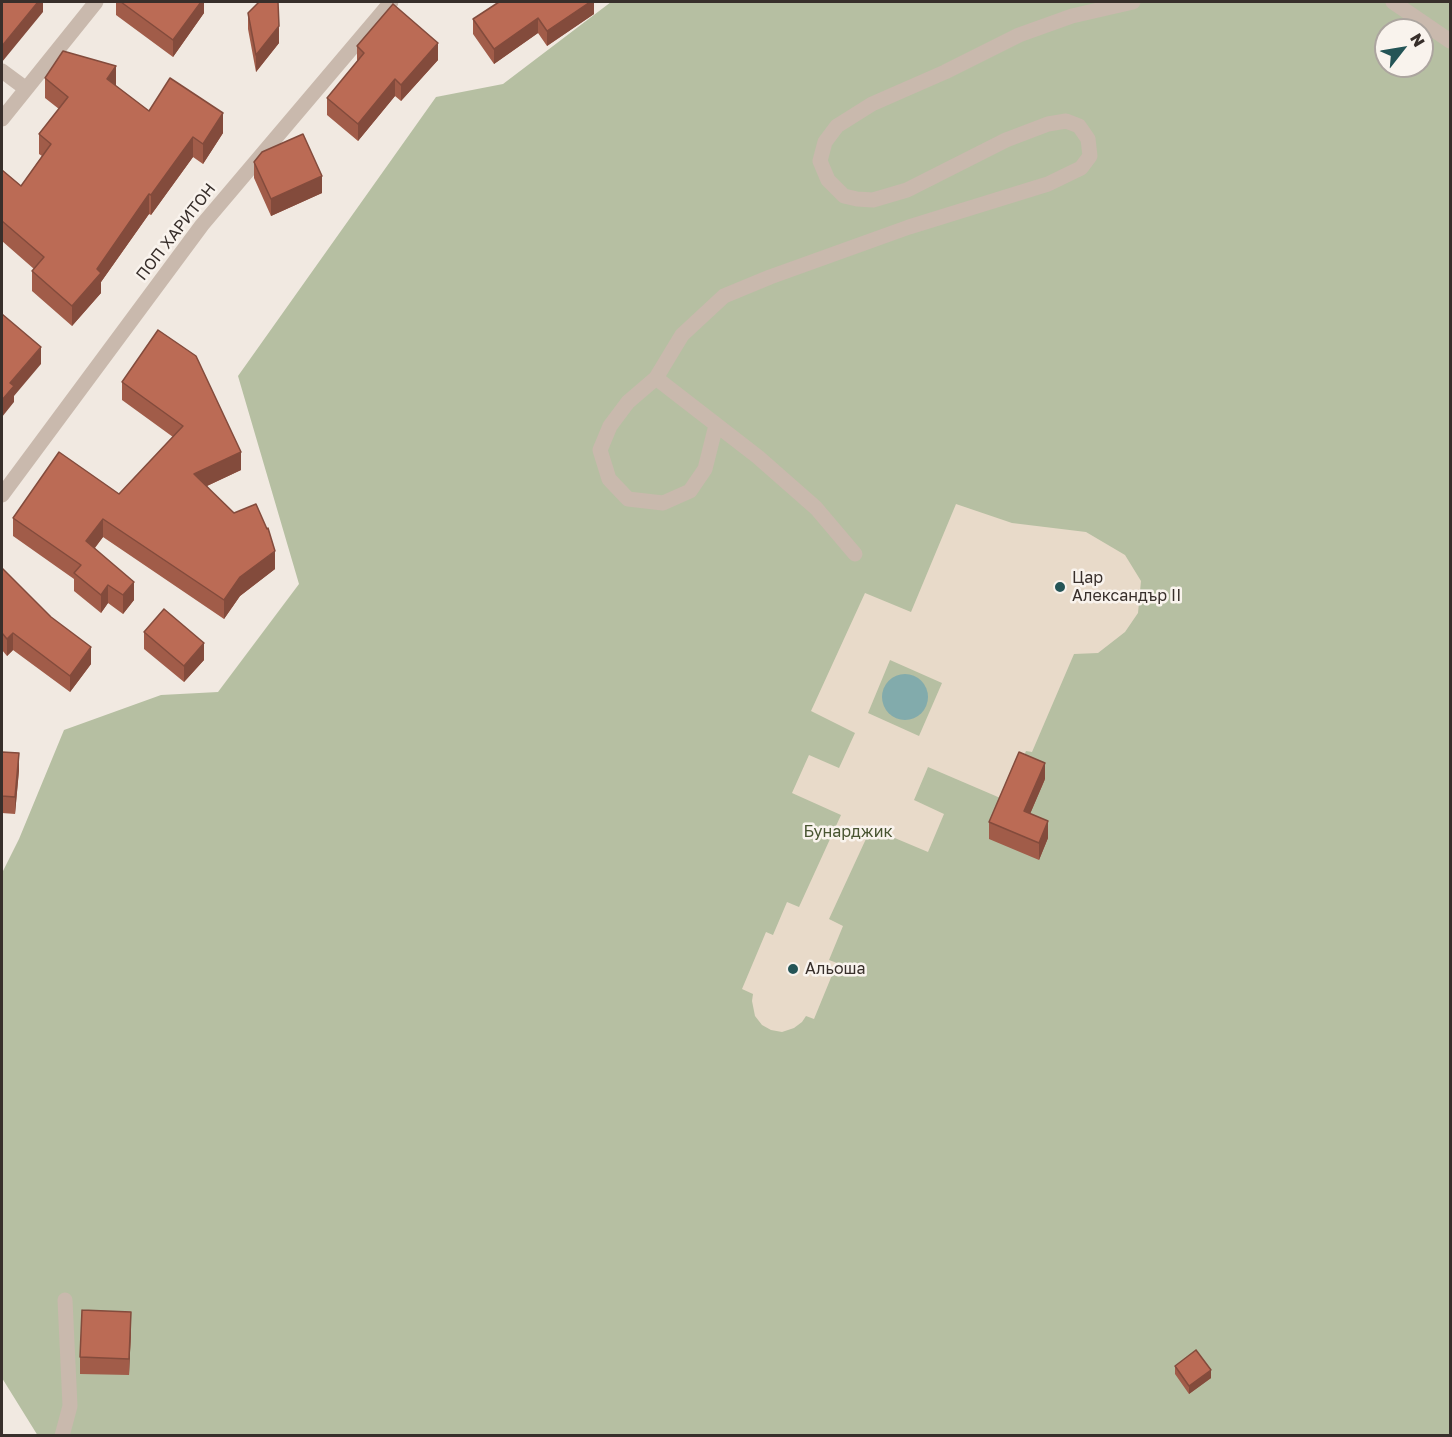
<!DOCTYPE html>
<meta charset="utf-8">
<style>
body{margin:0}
#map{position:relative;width:1452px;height:1437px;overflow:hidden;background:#f1e9e1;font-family:"Golos Text",sans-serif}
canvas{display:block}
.frame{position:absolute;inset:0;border:3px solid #382f2b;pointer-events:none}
.north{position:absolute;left:1374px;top:18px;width:60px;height:60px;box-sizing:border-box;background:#f9f3ed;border:2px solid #aca59f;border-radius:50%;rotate:59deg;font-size:16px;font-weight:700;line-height:24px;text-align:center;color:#382f2b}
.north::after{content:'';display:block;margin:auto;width:21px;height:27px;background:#245456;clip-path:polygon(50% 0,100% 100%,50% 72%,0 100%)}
</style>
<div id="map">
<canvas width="1452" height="1437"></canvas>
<div class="frame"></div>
<div class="north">N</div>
</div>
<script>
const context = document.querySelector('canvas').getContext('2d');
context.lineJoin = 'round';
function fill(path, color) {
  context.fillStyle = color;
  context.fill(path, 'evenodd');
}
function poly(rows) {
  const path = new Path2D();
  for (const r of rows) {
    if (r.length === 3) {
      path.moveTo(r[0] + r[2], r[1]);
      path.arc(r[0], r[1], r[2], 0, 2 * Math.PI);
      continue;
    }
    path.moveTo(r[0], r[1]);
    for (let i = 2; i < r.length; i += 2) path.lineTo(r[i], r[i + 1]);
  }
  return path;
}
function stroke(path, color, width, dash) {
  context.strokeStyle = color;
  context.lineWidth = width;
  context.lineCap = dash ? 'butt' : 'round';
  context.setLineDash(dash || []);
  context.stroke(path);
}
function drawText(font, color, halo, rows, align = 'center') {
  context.font = font + ' "Golos Text",sans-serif';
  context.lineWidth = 5;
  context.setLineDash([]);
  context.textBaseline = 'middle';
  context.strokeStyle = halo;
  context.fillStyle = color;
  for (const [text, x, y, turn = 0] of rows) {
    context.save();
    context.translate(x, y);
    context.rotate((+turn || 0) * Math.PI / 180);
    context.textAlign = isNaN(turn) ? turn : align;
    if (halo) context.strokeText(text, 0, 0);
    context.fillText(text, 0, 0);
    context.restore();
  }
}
fill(poly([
 [611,2,1450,2,1450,1435,38,1436,2,1378,2,873,19,839,64,730,161,695,218,692,299,584,238,376,436,97,503,84],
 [1386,30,1422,30,1422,66,1386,66]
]), '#b6bfa2');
fill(poly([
 [956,504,1012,523,1086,532,1125,555,1141,581,1138,613,1125,632,1098,653,1074,654,1032,752,1026,751,1005,800,928,767,914,800,944,814,928,852,871,828,829,919,843,926,829,960,837,963,814,1019,806,1016,802,1022,794,1028,782,1032,771,1030,762,1025,755,1016,752,1001,753,994,742,989,766,932,773,935,787,902,799,907,841,815,792,793,809,755,839,768,855,733,811,711,865,593,911,612],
 [890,660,942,683,919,736,868,713]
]), '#e8dac9');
fill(poly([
 [905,697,23]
]), '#82abac');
stroke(poly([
 [1393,2,1450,41],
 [2,71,25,88],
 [2,119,96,2],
 [656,378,628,402,610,426,600,450,609,479,628,499,663,503,690,491,705,469,716,425],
 [2,495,202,225,391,2],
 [855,554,816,508,758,457,656,378,682,335,724,296,770,277,909,227,1048,184,1081,168,1090,156,1088,139,1079,126,1066,121,1048,124,1006,140,907,190,873,200,857,199,844,196,828,180,820,161,825,142,837,126,872,104,945,72,1019,35,1072,16,1133,2],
 [62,1436,70,1406,65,1300]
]), '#c9b9ad', 15);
fill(poly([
 [116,2,204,2,204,13,173,57,116,15],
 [594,2,594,14,547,46,538,33,494,64,473,34,473,19],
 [248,13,279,43,256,72,248,29],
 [357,46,438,60,401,101,395,96,358,141,327,115,327,98,357,62],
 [45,78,116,86,149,111,223,133,203,164,193,157,151,215,149,214,101,282,101,293,72,326,32,291,32,271,34,269,2,241,2,170,21,186,42,156,39,154,39,134,59,109,45,98],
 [254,162,322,193,271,216,254,178],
 [158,330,241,470,207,486,275,569,240,596,224,619,103,537,95,548,134,600,123,614,108,603,101,613,74,591,74,579,13,536,13,518,119,494,173,437,122,400,122,382],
 [2,568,91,664,70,692,13,650,7,656,2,650],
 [144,632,204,660,184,682,144,649],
 [2,752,19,770,15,814,2,813],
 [1045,779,1030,814,1048,838,1039,860,989,839,989,822],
 [131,1329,129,1375,80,1374,80,1357],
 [1175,1366,1211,1378,1189,1394,1175,1374]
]), '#a15c49');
fill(poly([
 [38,2,43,2,43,12,2,62,2,46],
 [201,2,204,2,204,13,173,57,173,40],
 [590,2,594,2,594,14,547,46,547,31],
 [538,18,538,33,494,64,494,49],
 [279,26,279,43,256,72,256,55],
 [438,43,438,60,401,101,401,85],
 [116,66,116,86,107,79],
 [395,79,395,96,358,141,358,124],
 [223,113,223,133,203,164,203,144],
 [193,137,193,157,151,215,151,195],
 [322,176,322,193,271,216,271,199],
 [149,194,149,214,101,282,101,293,72,326,72,306,97,269],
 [41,347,41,364,14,396,14,402,2,417,2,400,10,383],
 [241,452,241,470,194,492,194,474],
 [103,519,103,537,86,559,86,541],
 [275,551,275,569,240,596,224,619,224,600,240,577],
 [134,582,134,600,123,614,123,595],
 [108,585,108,603,101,613,101,595],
 [13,633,13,650,7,656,7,639],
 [204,643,204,660,184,682,184,666],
 [91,647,91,664,70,692,70,676],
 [19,753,19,770,15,814,15,797],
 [1045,763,1045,779,1024,828,1024,811],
 [1048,821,1048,838,1039,860,1039,843],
 [131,1312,131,1329,129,1375,129,1359],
 [1211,1370,1211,1378,1189,1394,1189,1386]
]), '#834b3c');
const building = poly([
 [2,2,38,2,2,46,2,2],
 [121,2,201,2,173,40,121,2],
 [259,2,278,2,279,26,256,55,248,13,259,2],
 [499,2,590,2,547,31,538,18,494,49,473,19,499,2],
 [393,4,438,43,401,85,395,79,358,124,327,98,364,53,357,46,393,4],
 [63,51,116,66,107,79,149,111,170,78,223,113,203,144,193,137,151,195,149,194,97,269,101,273,72,306,32,271,44,257,2,221,2,170,21,186,51,144,39,134,68,97,45,78,63,51],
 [303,134,322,176,271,199,254,162,262,152,303,134],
 [2,314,41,347,10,383,14,386,2,400,2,314],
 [158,330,196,356,241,452,194,474,234,513,256,504,267,529,268,528,275,551,240,577,224,600,103,519,86,541,134,582,123,595,108,585,101,595,74,573,81,565,13,518,59,452,119,494,183,426,122,382,158,330],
 [2,568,51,617,91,647,70,676,13,633,7,639,2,633,2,568],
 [164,609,204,643,184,666,144,632,164,609],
 [2,752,19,753,15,797,2,796,2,752],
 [1019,752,1045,763,1024,811,1048,821,1039,843,989,822,1019,752],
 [82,1310,131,1312,129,1359,80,1357,82,1310],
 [1196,1350,1211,1370,1189,1386,1175,1366,1196,1350]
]);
fill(building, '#bb6b55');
stroke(building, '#834b3c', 1.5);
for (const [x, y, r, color] of [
 [1060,587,6,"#245456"],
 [793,969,6,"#245456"]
]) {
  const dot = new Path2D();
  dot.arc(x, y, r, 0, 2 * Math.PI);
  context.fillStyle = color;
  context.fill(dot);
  stroke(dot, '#f9f3ed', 2);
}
drawText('16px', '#382f2b', '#f9f3ed', [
 ["ПОП ХАРИТОН",176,232,-52]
]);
drawText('16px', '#382f2b', '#f9f3ed', [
 ["Цар",1072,578],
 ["Александър II",1072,596],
 ["Альоша",805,969]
], 'left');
drawText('16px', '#485431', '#f9f3ed', [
 ["Бунарджик",848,832]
]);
</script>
